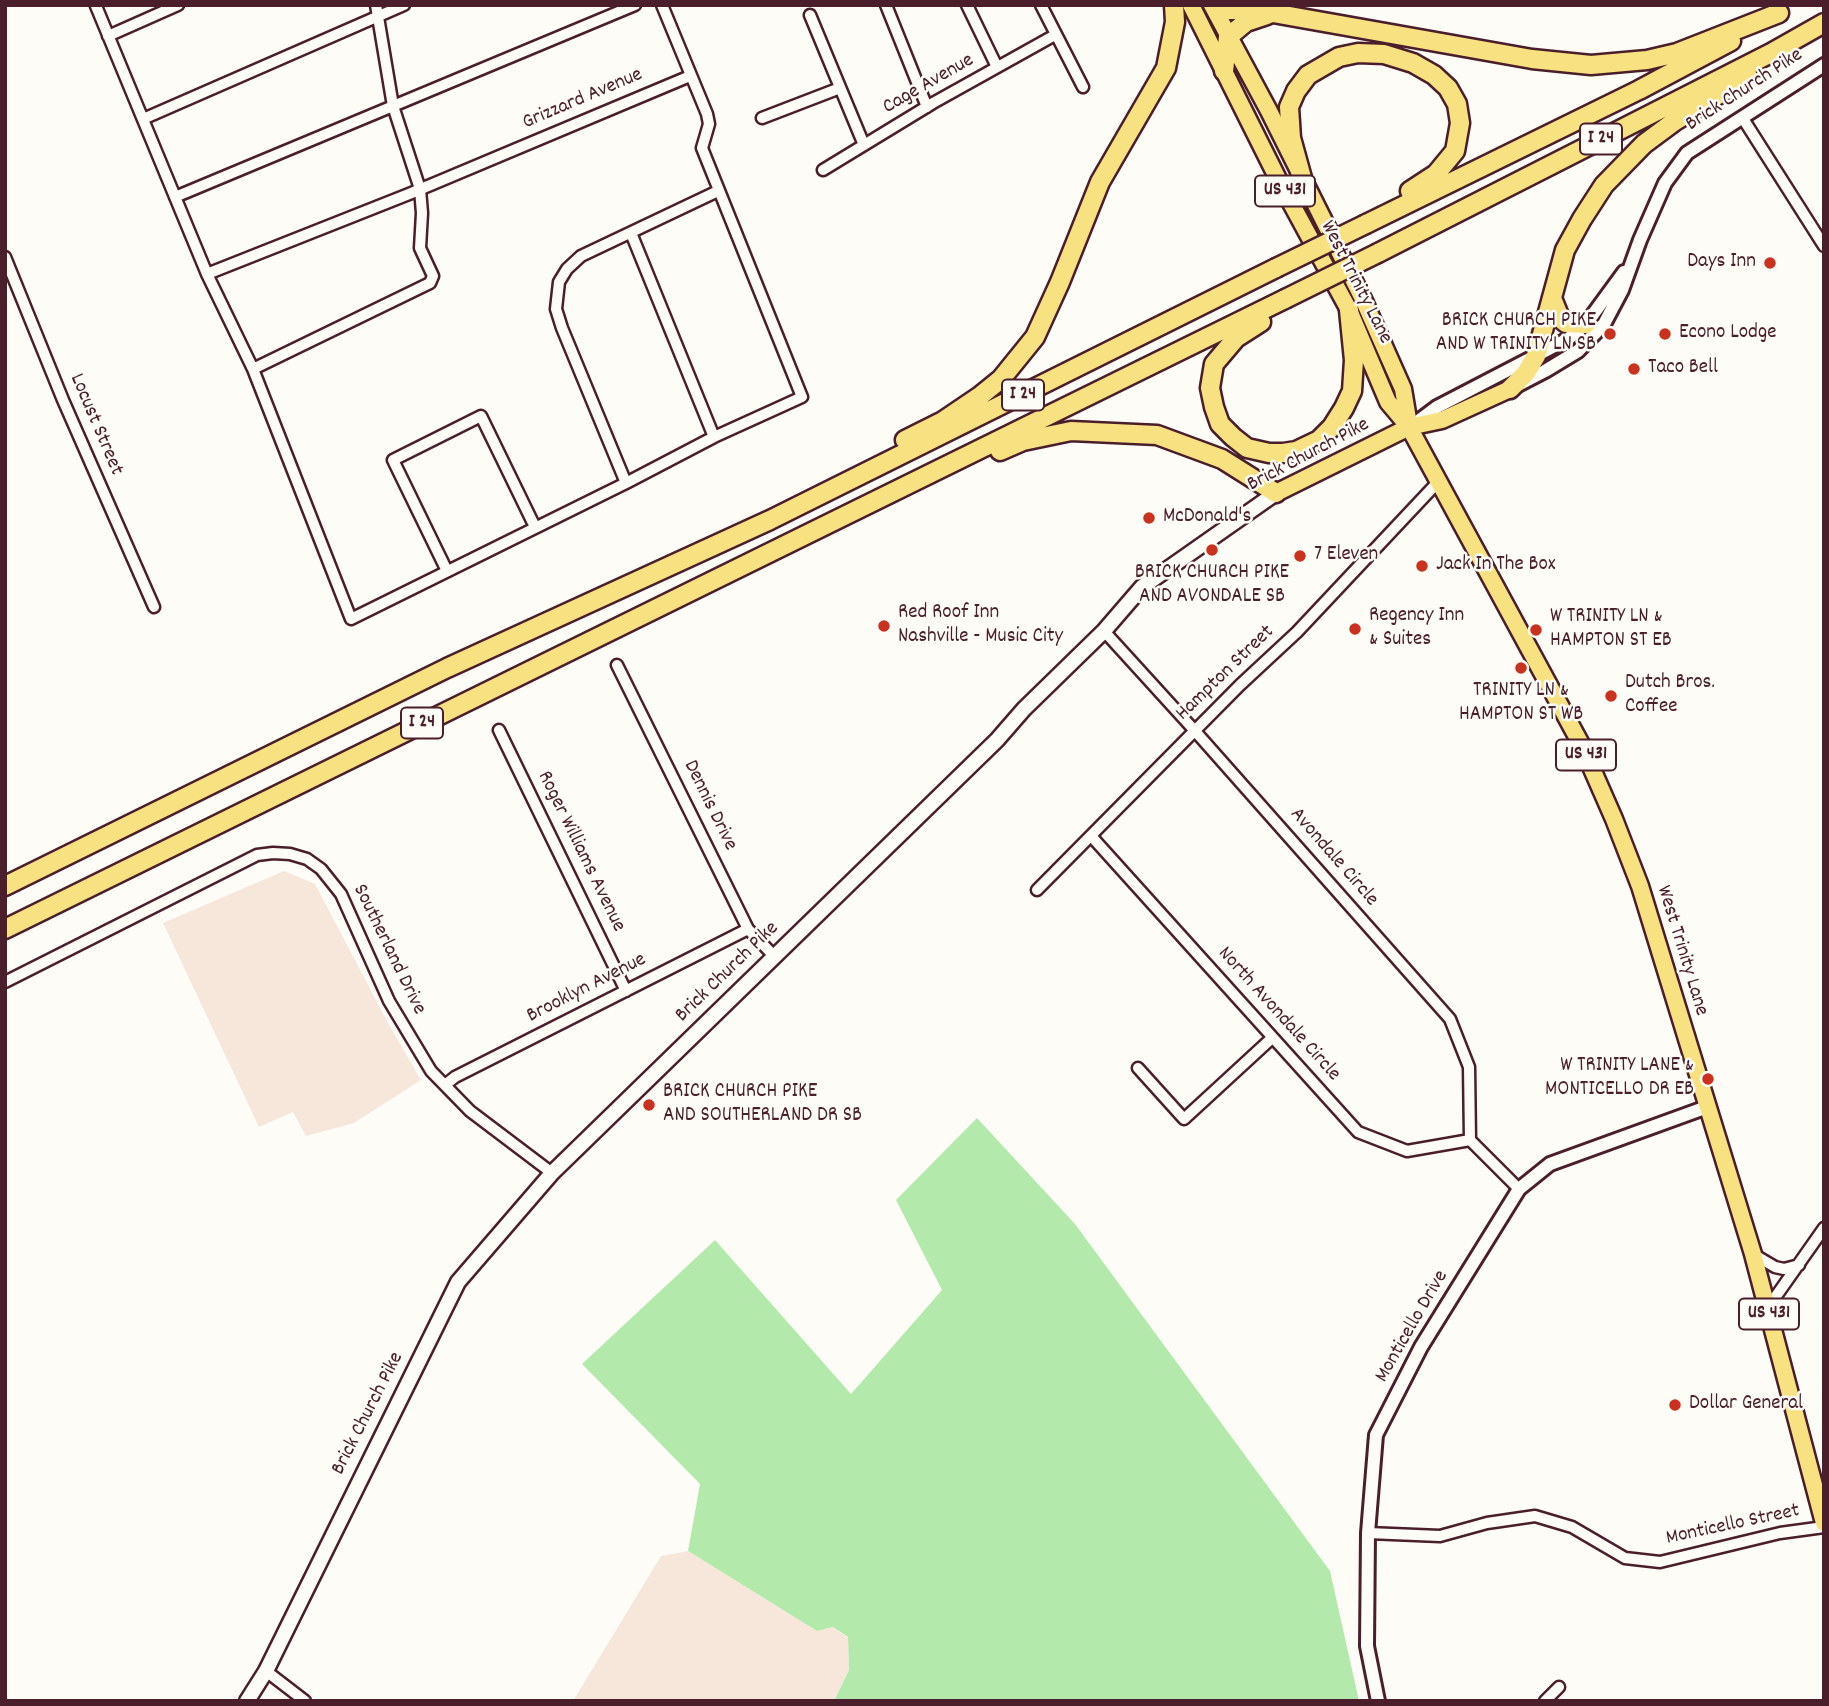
<!DOCTYPE html>
<style>
body{margin:0}
#map{position:relative;width:1829px;height:1706px;overflow:hidden;background:#fdfcf7;font-family:Dekko,sans-serif}
canvas{display:block}
.frame{position:absolute;inset:0;border:7px solid #4a1f2b;pointer-events:none}
</style>
<div id="map">
<canvas width="1829" height="1706"></canvas>
<div class="frame"></div>
</div>
<script>
const context = document.querySelector('canvas').getContext('2d');
context.lineJoin = 'round';
function fill(path, color) {
  context.fillStyle = color;
  context.fill(path, 'evenodd');
}
function poly(rows) {
  const path = new Path2D();
  for (const r of rows) {
    path.moveTo(r[0], r[1]);
    for (let i = 2; i < r.length; i += 2) path.lineTo(r[i], r[i + 1]);
  }
  return path;
}
function stroke(path, color, width, dash) {
  context.strokeStyle = color;
  context.lineWidth = width;
  context.lineCap = dash ? 'butt' : 'round';
  context.setLineDash(dash || []);
  context.stroke(path);
}
function drawText(font, color, halo, rows, align = 'center') {
  context.font = font + ' Dekko,sans-serif';
  context.lineWidth = 5;
  context.setLineDash([]);
  context.textBaseline = 'middle';
  context.strokeStyle = halo;
  context.fillStyle = color;
  for (const [text, x, y, turn = 0] of rows) {
    context.save();
    context.translate(x, y);
    context.rotate((+turn || 0) * Math.PI / 180);
    context.textAlign = isNaN(turn) ? turn : align;
    if (halo) context.strokeText(text, 0, 0);
    context.fillText(text, 0, 0);
    context.restore();
  }
}
fill(poly([
 [284,871,315,884,388,1023,421,1080,354,1123,306,1136,293,1112,259,1127,163,923],
 [688,1551,817,1631,833,1627,848,1638,849,1670,834,1701,573,1701,661,1556]
]), '#f7e7db');
fill(poly([
 [977,1118,1075,1224,1330,1571,1359,1701,834,1701,849,1670,848,1637,833,1627,817,1631,688,1551,700,1484,582,1364,715,1240,851,1394,942,1290,896,1200]
]), '#b3eaac');
const minor = poly([
 [662,5,707,114,709,124,702,148,802,397,714,437,626,483,562,328,556,309,559,282,567,269,581,256,718,191],
 [886,5,927,107],
 [967,5,997,67],
 [1041,5,1083,87],
 [96,6,207,274,253,369,351,619,626,483],
 [810,15,864,145],
 [108,36,178,5],
 [1742,117,1824,246],
 [762,118,840,88],
 [143,119,404,5],
 [823,170,933,103,1055,35],
 [175,197,635,5],
 [631,233,714,437],
 [5,257,63,400,154,607],
 [207,274,409,194,690,76],
 [253,369,430,283,433,276,420,248,422,213,420,189,393,106,376,5],
 [447,571,393,460,481,416,535,527],
 [1104,631,1195,731,1450,1019,1469,1067,1470,1140],
 [617,665,748,929,775,957],
 [499,730,626,991],
 [1092,837,1358,1132,1407,1151,1470,1140],
 [1037,890,1240,685,1297,632,1438,482],
 [5,982,257,855,273,853,290,854,307,859,321,869,341,894,389,1001,431,1071,470,1111,552,1173],
 [1138,1068,1184,1119,1272,1038],
 [445,1085,455,1077,748,929],
 [1470,1140,1519,1189],
 [1753,1254,1775,1267,1784,1269,1799,1265],
 [1767,1309,1824,1228],
 [1368,1533,1440,1536,1487,1523,1535,1516,1572,1527,1625,1558,1660,1562,1780,1533,1824,1527],
 [266,1671,305,1701],
 [1545,1701,1559,1687]
]);
const tertiary = poly([
 [1520,384,1545,371,1578,351,1604,324,1622,290,1640,240,1665,183,1687,153,1824,65],
 [1413,425,1437,407,1568,339,1586,324,1624,272],
 [1378,1701,1367,1646,1368,1533,1376,1435,1421,1347,1519,1189,1550,1164,1707,1107]
]);
const secondary = poly([
 [247,1701,266,1671,458,1282,552,1173,997,740,1024,709,1104,631,1142,587,1276,493]
]);
const primary = poly([
 [1191,5,1278,179,1349,310,1388,402,1409,427,1582,746,1614,819,1640,886,1753,1254,1824,1523],
 [1212,5,1269,111,1364,301,1403,389,1409,425],
 [1276,493,1409,427,1442,420,1510,389]
]);
const motorway = poly([
 [1218,5,1228,10,1256,10,1532,59,1591,65,1647,60,1677,53,1779,13],
 [1224,71,1228,37,1246,22,1267,15],
 [1302,178,1291,138,1289,107,1296,91,1308,75,1339,57,1358,53,1384,54,1413,63,1434,75,1448,88,1457,104,1460,123,1455,151,1436,174,1410,191],
 [1366,224,1639,90,1731,41],
 [1378,253,1771,53,1824,23],
 [1552,298,1560,318,1566,323,1586,324],
 [1261,322,1236,338,1214,364,1210,388,1214,407,1220,424,1233,437,1247,448,1269,453,1283,453,1296,451,1319,440,1332,427,1344,408,1352,391,1354,360,1349,310],
 [1510,389,1526,373,1536,356,1565,250,1582,219,1604,185,1644,144,1675,121,1729,88,1747,73],
 [905,440,943,421,980,396,1001,379,1035,337,1060,282,1100,182,1166,68,1175,22,1174,5],
 [1000,451,1023,441,1071,431,1157,435,1222,459,1276,493],
 [5,886,447,668,770,520,1276,268],
 [5,929,1285,299]
]);
stroke(minor, '#4a1f2b', 15);
stroke(tertiary, '#4a1f2b', 18);
stroke(secondary, '#4a1f2b', 19);
stroke(primary, '#4a1f2b', 21);
stroke(motorway, '#4a1f2b', 23);
stroke(minor, '#fdfcf7', 10);
stroke(tertiary, '#fdfcf7', 12);
stroke(secondary, '#fdfcf7', 14);
stroke(primary, '#f8e181', 16);
stroke(motorway, '#f8e181', 18);
const motorwayBridge = poly([
 [1276,268,1366,224],
 [1285,299,1378,253]
]);
stroke(motorwayBridge, '#4a1f2b', 23, []);
stroke(motorwayBridge, '#f8e181', 18);
for (const [x, y, r, color] of [
 [1770,263,7,"#c8321e"],
 [1610,334,7,"#c8321e"],
 [1665,334,7,"#c8321e"],
 [1634,369,7,"#c8321e"],
 [1149,518,7,"#c8321e"],
 [1212,550,7,"#c8321e"],
 [1300,556,7,"#c8321e"],
 [1422,566,7,"#c8321e"],
 [884,626,7,"#c8321e"],
 [1355,629,7,"#c8321e"],
 [1536,630,7,"#c8321e"],
 [1521,668,7,"#c8321e"],
 [1611,696,7,"#c8321e"],
 [1708,1079,7,"#c8321e"],
 [649,1105,7,"#c8321e"],
 [1675,1405,7,"#c8321e"]
]) {
  const dot = new Path2D();
  dot.arc(x, y, r, 0, 2 * Math.PI);
  context.fillStyle = color;
  context.fill(dot);
  stroke(dot, '#fdfcf7', 2.5);
}
for (const [x, y, w] of [
 [1601,139,42],
 [1285,191,60],
 [1023,395,42],
 [422,723,42],
 [1586,755,60],
 [1769,1314,60]
]) {
  const box = new Path2D();
  box.roundRect(x - w / 2, y - 15.5, w, 31, 5);
  context.fillStyle = '#fdfcf7';
  context.fill(box);
  stroke(box, '#4a1f2b', 2);
}
drawText('bold 19px', '#4a1f2b', null, [
 ["I 24",1601,139],
 ["US 431",1285,191],
 ["I 24",1023,395],
 ["I 24",422,723],
 ["US 431",1586,755],
 ["US 431",1769,1314]
]);
drawText('21px', '#4a1f2b', '#fdfcf7', [
 ["Cage Avenue",929,85,-30],
 ["Brick Church Pike",1745,91,-33],
 ["Grizzard Avenue",583,100,-23],
 ["West Trinity Lane",1355,283,63],
 ["Locust Street",95,425,67],
 ["Brick Church Pike",1309,456,-28],
 ["Hampton Street",1226,674,-44],
 ["Dennis Drive",709,806,64],
 ["Roger Williams Avenue",580,852,64],
 ["Avondale Circle",1333,858,49],
 ["Southerland Drive",388,950,64],
 ["West Trinity Lane",1681,951,73],
 ["Brick Church Pike",728,973,-44],
 ["Brooklyn Avenue",587,989,-27],
 ["North Avondale Circle",1278,1015,48],
 ["Monticello Drive",1413,1327,-60],
 ["Brick Church Pike",369,1414,-63],
 ["Monticello Street",1733,1526,-12]
]);
drawText('21px', '#4a1f2b', '#fdfcf7', [
 ["Days Inn",1756,263,"right"],
 ["BRICK CHURCH PIKE",1596,322,"right"],
 ["AND W TRINITY LN SB",1596,346,"right"],
 ["Econo Lodge",1679,334],
 ["Taco Bell",1648,369],
 ["McDonald's",1163,518],
 ["7 Eleven",1314,556],
 ["Jack In The Box",1436,566],
 ["BRICK CHURCH PIKE",1212,574,"center"],
 ["AND AVONDALE SB",1212,598,"center"],
 ["Red Roof Inn",898,614],
 ["Nashville - Music City",898,638],
 ["Regency Inn",1369,617],
 ["& Suites",1369,641],
 ["W TRINITY LN &",1550,618],
 ["HAMPTON ST EB",1550,642],
 ["Dutch Bros.",1625,684],
 ["Coffee",1625,708],
 ["TRINITY LN &",1521,692,"center"],
 ["HAMPTON ST WB",1521,716,"center"],
 ["W TRINITY LANE &",1694,1067,"right"],
 ["MONTICELLO DR EB",1694,1091,"right"],
 ["BRICK CHURCH PIKE",663,1093],
 ["AND SOUTHERLAND DR SB",663,1117],
 ["Dollar General",1689,1405]
], 'left');
</script>
